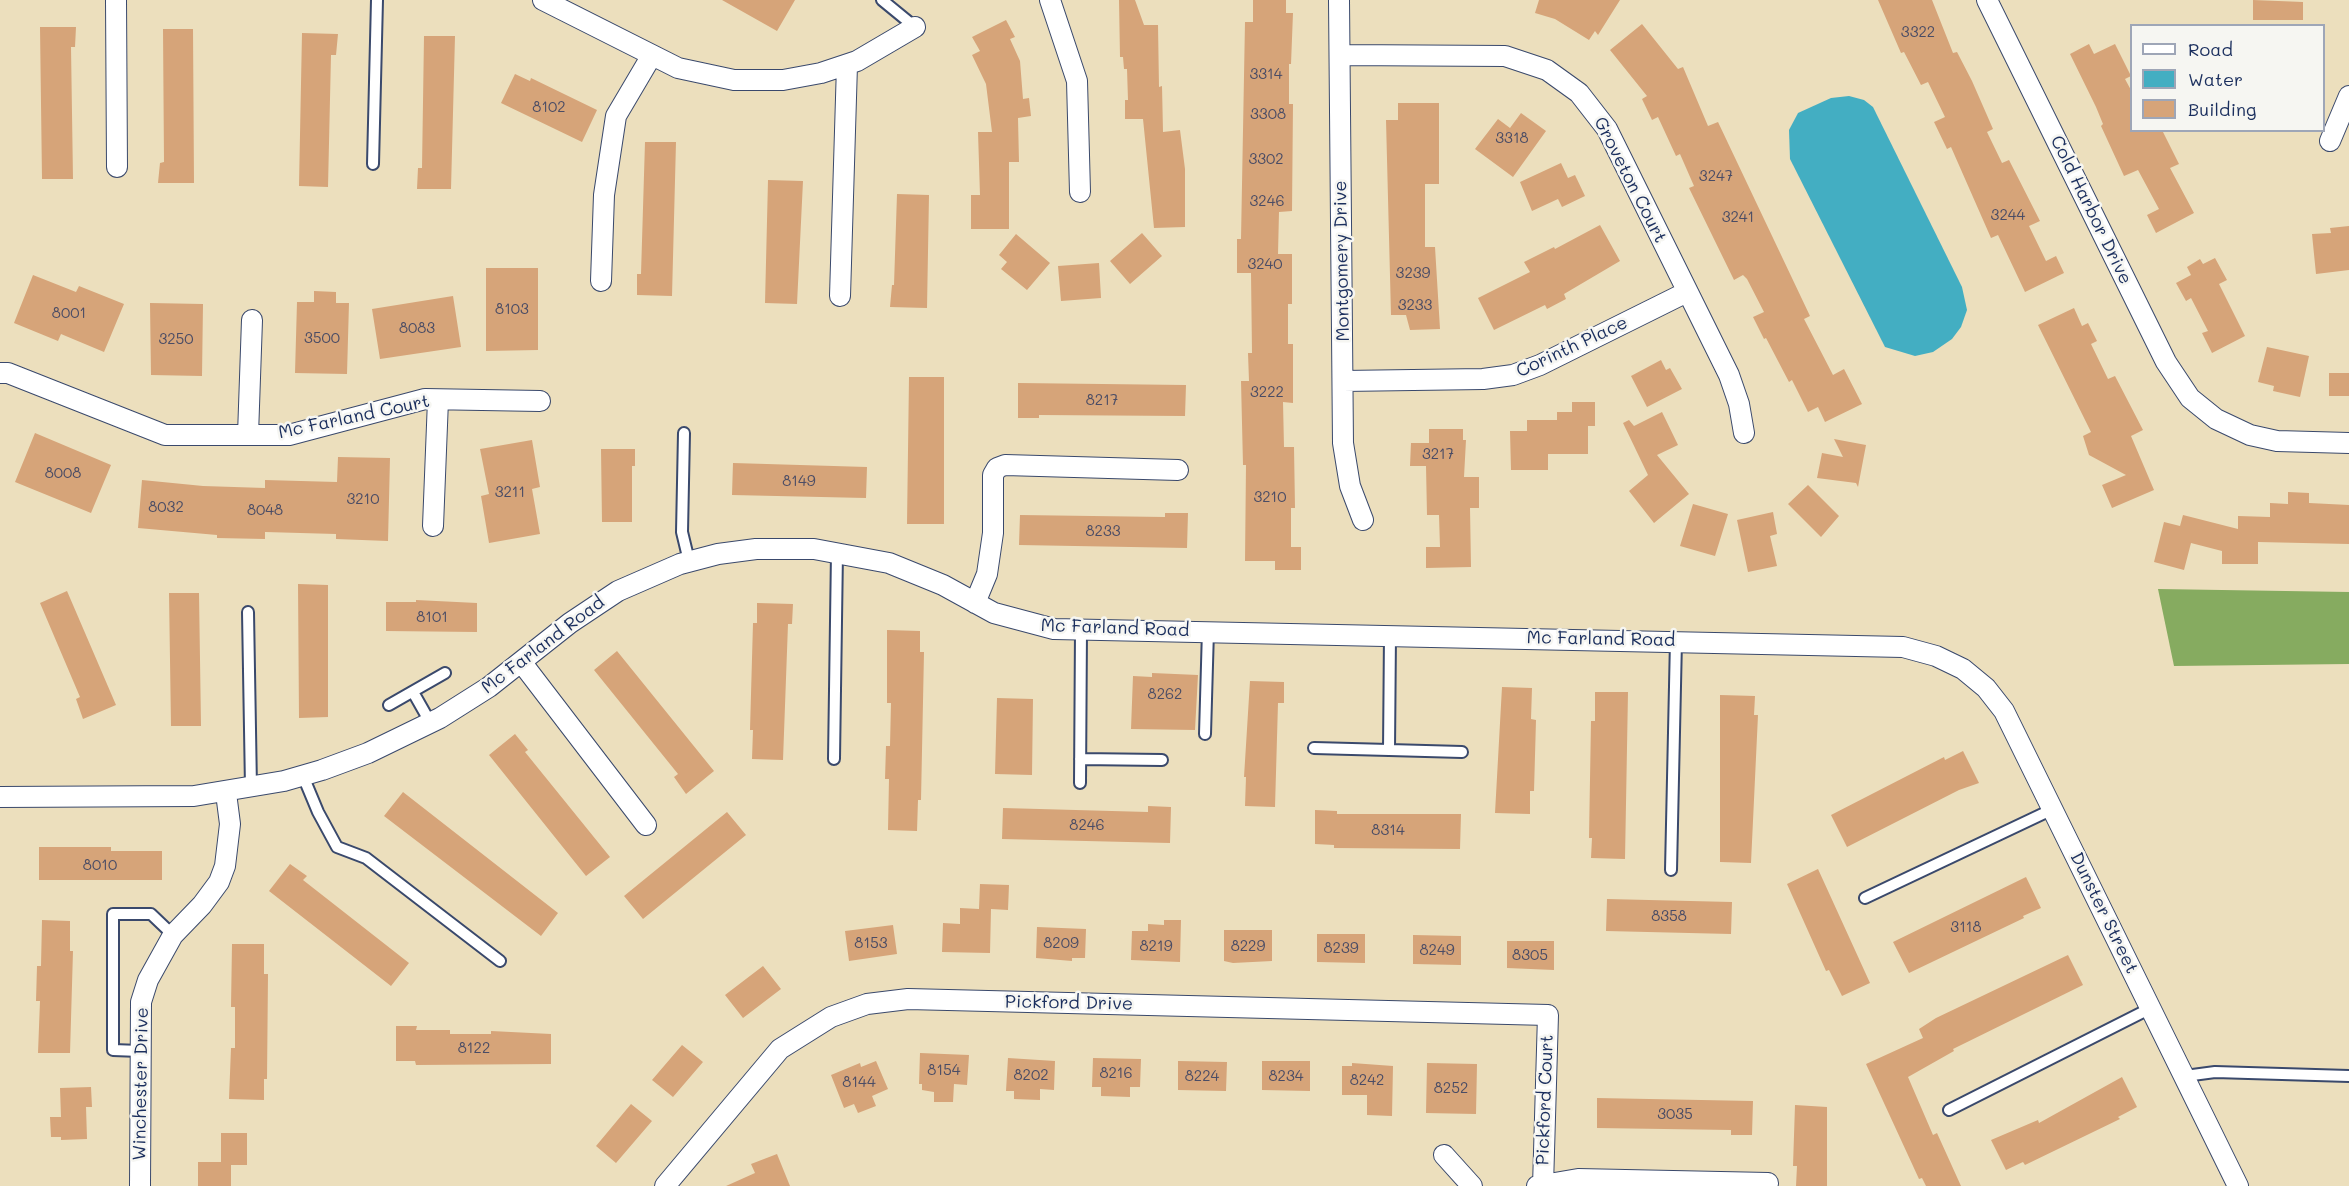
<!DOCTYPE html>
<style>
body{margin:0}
#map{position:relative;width:2349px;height:1186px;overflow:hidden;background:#ecdfbd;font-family:Mali,sans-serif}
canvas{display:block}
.legend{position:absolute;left:2130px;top:24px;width:195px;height:108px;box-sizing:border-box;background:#f6f6f2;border:2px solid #9ea6b7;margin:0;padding:8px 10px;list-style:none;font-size:18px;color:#1b2f5e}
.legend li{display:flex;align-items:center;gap:12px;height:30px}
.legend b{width:30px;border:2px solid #9ea6b7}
</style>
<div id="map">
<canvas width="2349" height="1186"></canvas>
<ul class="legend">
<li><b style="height:8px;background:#fff"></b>Road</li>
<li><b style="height:16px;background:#43aec2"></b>Water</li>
<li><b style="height:16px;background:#d6a479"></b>Building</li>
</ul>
</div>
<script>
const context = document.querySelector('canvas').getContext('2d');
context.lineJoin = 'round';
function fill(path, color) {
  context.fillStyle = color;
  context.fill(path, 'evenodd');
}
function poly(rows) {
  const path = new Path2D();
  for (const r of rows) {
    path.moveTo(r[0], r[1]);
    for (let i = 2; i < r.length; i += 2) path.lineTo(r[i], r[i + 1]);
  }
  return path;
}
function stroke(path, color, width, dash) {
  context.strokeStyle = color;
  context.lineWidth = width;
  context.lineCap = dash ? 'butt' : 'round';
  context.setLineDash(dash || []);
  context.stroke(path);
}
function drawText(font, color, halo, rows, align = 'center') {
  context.font = font + ' Mali,sans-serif';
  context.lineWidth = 5;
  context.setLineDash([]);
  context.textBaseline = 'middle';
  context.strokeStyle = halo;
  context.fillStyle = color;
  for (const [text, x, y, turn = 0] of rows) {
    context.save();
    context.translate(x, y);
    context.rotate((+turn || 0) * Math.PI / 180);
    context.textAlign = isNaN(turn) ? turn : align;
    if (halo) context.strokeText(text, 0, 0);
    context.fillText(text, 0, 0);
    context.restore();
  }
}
fill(poly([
 [2158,589,2349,592,2349,664,2174,666]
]), '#86ab60');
fill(poly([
 [1849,96,1864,100,1873,107,1962,287,1967,310,1961,327,1952,339,1933,352,1915,356,1885,347,1790,159,1789,130,1798,113,1831,98]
]), '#43aec2');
fill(poly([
 [722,0,795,0,777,31],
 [1119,0,1135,0,1144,25,1158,25,1159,87,1162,86,1163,132,1180,130,1185,169,1185,227,1154,228,1143,119,1125,119,1125,100,1128,100,1127,69,1124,69,1123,57,1120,57],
 [1253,0,1286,0,1286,13,1293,13,1291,64,1289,64,1289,104,1293,104,1292,211,1279,212,1278,254,1292,254,1292,304,1288,304,1288,344,1293,344,1293,403,1283,402,1284,447,1294,447,1295,508,1291,508,1291,547,1301,547,1301,570,1275,570,1275,561,1245,561,1246,465,1243,465,1241,381,1249,381,1248,353,1252,353,1251,273,1237,273,1237,239,1241,239,1245,22,1253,22],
 [1539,0,1620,0,1598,35,1595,31,1589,40,1555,19,1535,13],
 [1878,0,1932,0,1953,53,1957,52,1972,81,1993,129,1987,132,2002,163,2009,160,2040,221,2029,226,2046,261,2056,256,2064,273,2025,292,1998,235,1991,238,1951,147,1947,149,1934,122,1945,117,1928,82,1921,85,1904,52,1901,53],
 [2253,0,2303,2,2303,20,2253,20],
 [1006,20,1015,37,1010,39,1020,61,1023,99,1029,98,1031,116,1018,118,1019,162,1009,162,1009,229,971,229,971,195,980,195,978,132,992,132,986,84,972,55,980,51,972,37],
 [1642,24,1678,69,1683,67,1708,126,1718,122,1810,316,1804,319,1833,375,1844,369,1862,404,1825,422,1818,407,1808,412,1792,380,1789,382,1766,338,1764,339,1753,317,1764,312,1747,279,1743,275,1734,280,1689,188,1694,186,1680,154,1676,156,1658,117,1652,120,1642,99,1647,96,1610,50],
 [40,27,76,27,75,47,71,47,73,179,42,179],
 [163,29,193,29,194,183,158,183,160,163,164,162],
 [302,33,338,34,336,55,331,55,328,187,299,186],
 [424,36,455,36,451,189,417,189,418,168,422,168],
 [2089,44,2094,54,2115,44,2131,76,2125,79,2132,92,2132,130,2162,130,2179,164,2170,168,2194,213,2156,233,2147,215,2159,209,2138,170,2124,176,2101,126,2103,124,2096,107,2070,54],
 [515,74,530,81,531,78,597,110,582,142,501,103],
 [1398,103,1439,103,1439,184,1425,184,1425,247,1435,247,1440,329,1410,330,1406,315,1391,315,1386,120,1398,120],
 [1521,113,1546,131,1513,177,1475,149,1498,119,1510,128],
 [645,142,676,142,672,296,637,295,637,274,641,274],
 [1561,163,1568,178,1575,175,1585,196,1562,207,1558,199,1532,211,1520,182],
 [768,180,803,181,797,304,765,303],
 [897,194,929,195,927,308,890,307,892,285,894,285],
 [1600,225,1620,261,1564,294,1566,299,1547,309,1545,305,1494,330,1478,298,1530,272,1524,262,1554,247,1555,249],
 [2349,226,2349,270,2316,274,2312,234,2331,233,2330,228],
 [1142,233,1162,256,1130,284,1110,261],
 [1016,234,1050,263,1027,290,1001,269,1007,262,999,255],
 [2215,258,2227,280,2219,284,2245,336,2212,353,2202,333,2208,331,2191,298,2186,301,2176,283,2191,275,2187,267,2200,259,2203,264],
 [1099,263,1101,298,1061,301,1058,266],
 [486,268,538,268,538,350,486,351],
 [33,275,76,292,79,286,124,304,104,352,61,334,58,341,14,323],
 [314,291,336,292,336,303,349,303,347,374,295,373,297,302,314,302],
 [453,296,461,347,380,359,372,309],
 [150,303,203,304,202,376,151,375],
 [2074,308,2082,326,2088,323,2097,341,2091,344,2108,379,2115,376,2143,430,2131,436,2154,490,2112,508,2102,485,2126,475,2089,455,2083,436,2091,432,2038,325],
 [2267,347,2309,356,2300,397,2273,391,2274,386,2258,382],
 [1661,360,1666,370,1670,368,1682,389,1647,407,1631,376],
 [2329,373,2349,373,2349,396,2329,396],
 [909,377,944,377,944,524,907,524],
 [1018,383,1186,385,1185,416,1039,415,1039,418,1018,418],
 [1572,402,1595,402,1595,426,1588,426,1588,454,1548,454,1548,470,1511,470,1510,431,1527,431,1527,420,1557,420,1557,412,1572,412],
 [1662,412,1678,445,1657,455,1689,494,1654,523,1629,491,1648,475,1623,423,1629,420,1634,426],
 [1429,429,1463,429,1463,440,1466,440,1464,477,1479,477,1479,508,1470,508,1471,567,1426,568,1426,547,1440,547,1439,515,1427,515,1426,466,1410,466,1411,443,1429,443],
 [35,433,111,465,91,513,15,482],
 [1834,439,1866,445,1858,487,1856,483,1817,478,1822,453,1843,457],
 [532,440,540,487,532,489,540,534,489,543,481,496,489,494,480,449],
 [601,449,635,449,635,466,632,466,632,522,602,522],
 [338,457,390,458,388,541,336,539,336,534,265,532,265,539,217,538,217,535,138,528,142,480,203,486,265,488,265,480,337,482],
 [733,463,867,467,866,498,732,495],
 [1808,485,1839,516,1821,537,1788,504],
 [2288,492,2309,493,2309,503,2349,505,2349,544,2258,542,2258,564,2222,564,2222,551,2191,543,2184,570,2154,562,2164,522,2180,526,2183,515,2238,529,2238,516,2270,517,2270,503,2288,504],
 [1693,504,1728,514,1715,556,1680,546],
 [1773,512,1777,534,1770,536,1777,566,1748,572,1737,520],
 [1165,513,1188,513,1187,548,1019,545,1020,515,1165,517],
 [298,584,328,585,328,717,299,718],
 [67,591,116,705,83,719,76,699,80,697,40,603],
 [169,593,199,593,201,726,171,726],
 [416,600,477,603,477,632,386,631,386,602,416,602],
 [757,603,793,604,792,624,788,624,783,760,752,759,753,730,750,730,753,623,757,623],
 [887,630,920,631,920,652,924,652,921,800,918,800,917,831,888,830,889,779,885,779,886,746,890,746,891,703,887,703],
 [617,651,714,771,686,794,674,777,678,774,594,670],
 [1152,673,1198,675,1195,730,1131,729,1133,676,1152,677],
 [1250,681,1284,682,1284,703,1278,703,1275,807,1245,806,1246,777,1244,777],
 [1502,687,1532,688,1531,719,1536,720,1534,791,1530,791,1530,814,1495,813],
 [1595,692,1628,692,1625,859,1591,858,1592,838,1589,838,1591,721,1595,721],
 [1720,695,1755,696,1754,715,1758,715,1751,863,1720,862],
 [997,698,1033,699,1032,775,995,774],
 [515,734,528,750,525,752,610,857,586,876,489,755],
 [1963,751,1979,783,1959,790,1847,847,1831,815,1944,757,1945,760],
 [403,792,558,913,541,936,384,816],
 [1148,806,1171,807,1170,843,1002,839,1003,808,1148,812],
 [1315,810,1337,811,1337,814,1461,814,1460,849,1334,848,1334,845,1315,844],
 [727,812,746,835,643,919,624,896],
 [39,847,111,847,111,851,162,851,162,880,39,880],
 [290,864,307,876,303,880,409,963,391,986,269,891],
 [1818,869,1870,983,1842,996,1829,970,1826,971,1787,884],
 [2026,877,2041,908,2023,916,2024,918,1909,973,1893,942],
 [980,884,1009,885,1008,910,991,909,990,953,942,952,943,923,960,924,960,908,979,909],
 [1607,899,1732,902,1731,934,1606,931],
 [42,920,70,921,70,951,73,951,70,1053,38,1053,40,1001,36,1001,37,966,41,966],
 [1164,920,1181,920,1180,962,1131,960,1132,931,1148,931,1148,924,1164,925],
 [893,925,897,954,849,961,845,931],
 [1037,927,1086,929,1085,958,1072,958,1072,961,1036,958],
 [1224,930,1272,930,1272,961,1233,963,1224,961],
 [1317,934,1365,934,1365,963,1317,962],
 [1413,935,1461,936,1461,965,1413,964],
 [1507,941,1554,941,1554,970,1507,968],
 [232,944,264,944,264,974,268,974,267,1079,264,1079,264,1100,229,1099,231,1048,235,1048,235,1007,231,1007],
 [2068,955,2083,985,1953,1049,1954,1051,1908,1077,1933,1135,1937,1133,1961,1186,1926,1186,1922,1178,1919,1179,1866,1064,1923,1038,1919,1029,1936,1018],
 [763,966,781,989,743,1018,725,995],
 [396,1026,417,1026,416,1030,450,1030,450,1034,491,1034,491,1031,551,1034,551,1064,416,1065,415,1061,396,1061],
 [682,1045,703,1062,673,1097,652,1080],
 [920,1053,969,1055,967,1085,954,1084,953,1102,934,1102,934,1092,922,1090,922,1084,919,1084],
 [1008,1058,1055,1061,1054,1090,1040,1089,1040,1100,1014,1099,1014,1091,1006,1091],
 [1093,1058,1141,1059,1140,1087,1130,1087,1130,1097,1101,1096,1101,1087,1092,1087],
 [876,1061,888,1089,872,1096,876,1106,858,1113,854,1104,844,1108,831,1075,860,1063,861,1067],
 [1178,1061,1227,1062,1226,1091,1178,1090],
 [1262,1061,1310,1061,1310,1091,1262,1090],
 [1352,1063,1393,1066,1392,1116,1367,1115,1367,1095,1342,1095,1342,1066,1352,1066],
 [1427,1063,1477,1064,1476,1114,1426,1113],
 [2122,1077,2137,1107,2118,1117,2120,1119,2025,1165,2023,1162,2006,1170,1991,1140,2038,1120,2039,1123],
 [91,1087,92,1107,86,1107,87,1139,61,1140,61,1137,51,1137,50,1117,61,1117,60,1088],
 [1597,1098,1753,1101,1752,1135,1731,1135,1731,1130,1597,1128],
 [631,1104,652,1121,616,1163,596,1146],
 [1795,1105,1827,1107,1827,1186,1796,1186,1797,1166,1793,1166],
 [221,1133,247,1133,247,1165,231,1165,231,1186,198,1186,198,1162,221,1162],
 [777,1154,790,1186,726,1186,755,1173,751,1164]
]), '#d6a479');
const lane = poly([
 [882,0,915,27],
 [373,164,377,0],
 [684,433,682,532,689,561],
 [248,612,251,788],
 [413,692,430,722],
 [389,705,445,673],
 [1205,734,1208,630],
 [1314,748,1389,750,1390,634],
 [1389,750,1462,752],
 [834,759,837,552],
 [1080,759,1162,760],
 [303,776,318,812,337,847,366,858,500,961],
 [1080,783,1081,630],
 [1671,870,1676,640],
 [1865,898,2053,809],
 [140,1051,113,1050,113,914,151,914,173,935],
 [2185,1076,2215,1072,2349,1076],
 [1949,1110,2151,1008]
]);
const street = poly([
 [116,0,117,167],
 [543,0,678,68,734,80,783,80,821,73,857,61,915,27],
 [1050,0,1077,81,1080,192],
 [1339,0,1343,443,1350,486,1363,520],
 [1987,0,2166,362,2190,398,2216,419,2250,435,2277,441,2349,443],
 [1340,55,1505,56,1547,70,1579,93,1607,129,1729,375,1739,404,1744,433],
 [2330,141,2349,96],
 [601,281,604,195,616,116,652,55],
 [840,296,847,65],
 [0,373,8,373,165,435,289,435,425,399,540,401],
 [1343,381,1483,379,1513,375,1540,365,1687,292],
 [248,435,252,320],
 [433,526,438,400],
 [975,603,987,574,993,533,993,475,997,468,1005,465,1178,470],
 [522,663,646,825],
 [0,797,194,796,284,781,322,770,368,753,440,718,489,687,570,623,618,591,680,564,718,554,756,549,814,549,889,563,943,585,994,613,1054,629,1903,647,1936,656,1963,669,1986,688,2004,711,2238,1186],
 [1444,1155,1472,1186],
 [140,1186,141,1002,148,980,173,935,202,905,219,882,225,866,230,824,226,793],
 [665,1186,780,1049,831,1017,867,1004,908,999,1548,1015,1543,1186],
 [1537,1186,1578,1179,1768,1183]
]);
stroke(lane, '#3a496c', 14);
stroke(street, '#3a496c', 22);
stroke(lane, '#fff', 10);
stroke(street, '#fff', 20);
drawText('15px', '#4a4c65', null, [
 ["3322",1918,32],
 ["3314",1266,74],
 ["8102",549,107],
 ["3308",1268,114],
 ["3318",1512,138],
 ["3302",1266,159],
 ["3247",1716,176],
 ["3246",1267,201],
 ["3244",2008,215],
 ["3241",1738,217],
 ["3240",1265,264],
 ["3239",1413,273],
 ["3233",1415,305],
 ["8103",512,309],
 ["8001",69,313],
 ["8083",417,328],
 ["3500",322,338],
 ["3250",176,339],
 ["3222",1267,392],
 ["8217",1102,400],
 ["3217",1438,454],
 ["8008",63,473],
 ["8149",799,481],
 ["3211",510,492],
 ["3210",1270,497],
 ["3210",363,499],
 ["8032",166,507],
 ["8048",265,510],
 ["8233",1103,531],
 ["8101",432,617],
 ["8262",1165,694],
 ["8246",1087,825],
 ["8314",1388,830],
 ["8010",100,865],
 ["8358",1669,916],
 ["3118",1966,927],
 ["8153",871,943],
 ["8209",1061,943],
 ["8219",1156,946],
 ["8229",1248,946],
 ["8239",1341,948],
 ["8249",1437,950],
 ["8305",1530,955],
 ["8122",474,1048],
 ["8154",944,1070],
 ["8216",1116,1073],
 ["8202",1031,1075],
 ["8224",1202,1076],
 ["8234",1286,1076],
 ["8242",1367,1080],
 ["8144",859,1082],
 ["8252",1451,1088],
 ["3035",1675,1114]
]);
drawText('18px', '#1b2f5e', '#f6f6f2', [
 ["Groveton Court",1630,180,63],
 ["Cold Harbor Drive",2091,210,64],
 ["Montgomery Drive",1342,261,-91],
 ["Corinth Place",1572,347,-25],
 ["Mc Farland Court",354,417,-12],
 ["Mc Farland Road",1115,628,2],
 ["Mc Farland Road",1601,639,1],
 ["Mc Farland Road",543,645,-37],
 ["Dunster Street",2104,913,64],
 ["Pickford Drive",1069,1003,1],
 ["Winchester Drive",141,1084,-89],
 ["Pickford Court",1545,1100,-88]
]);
</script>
